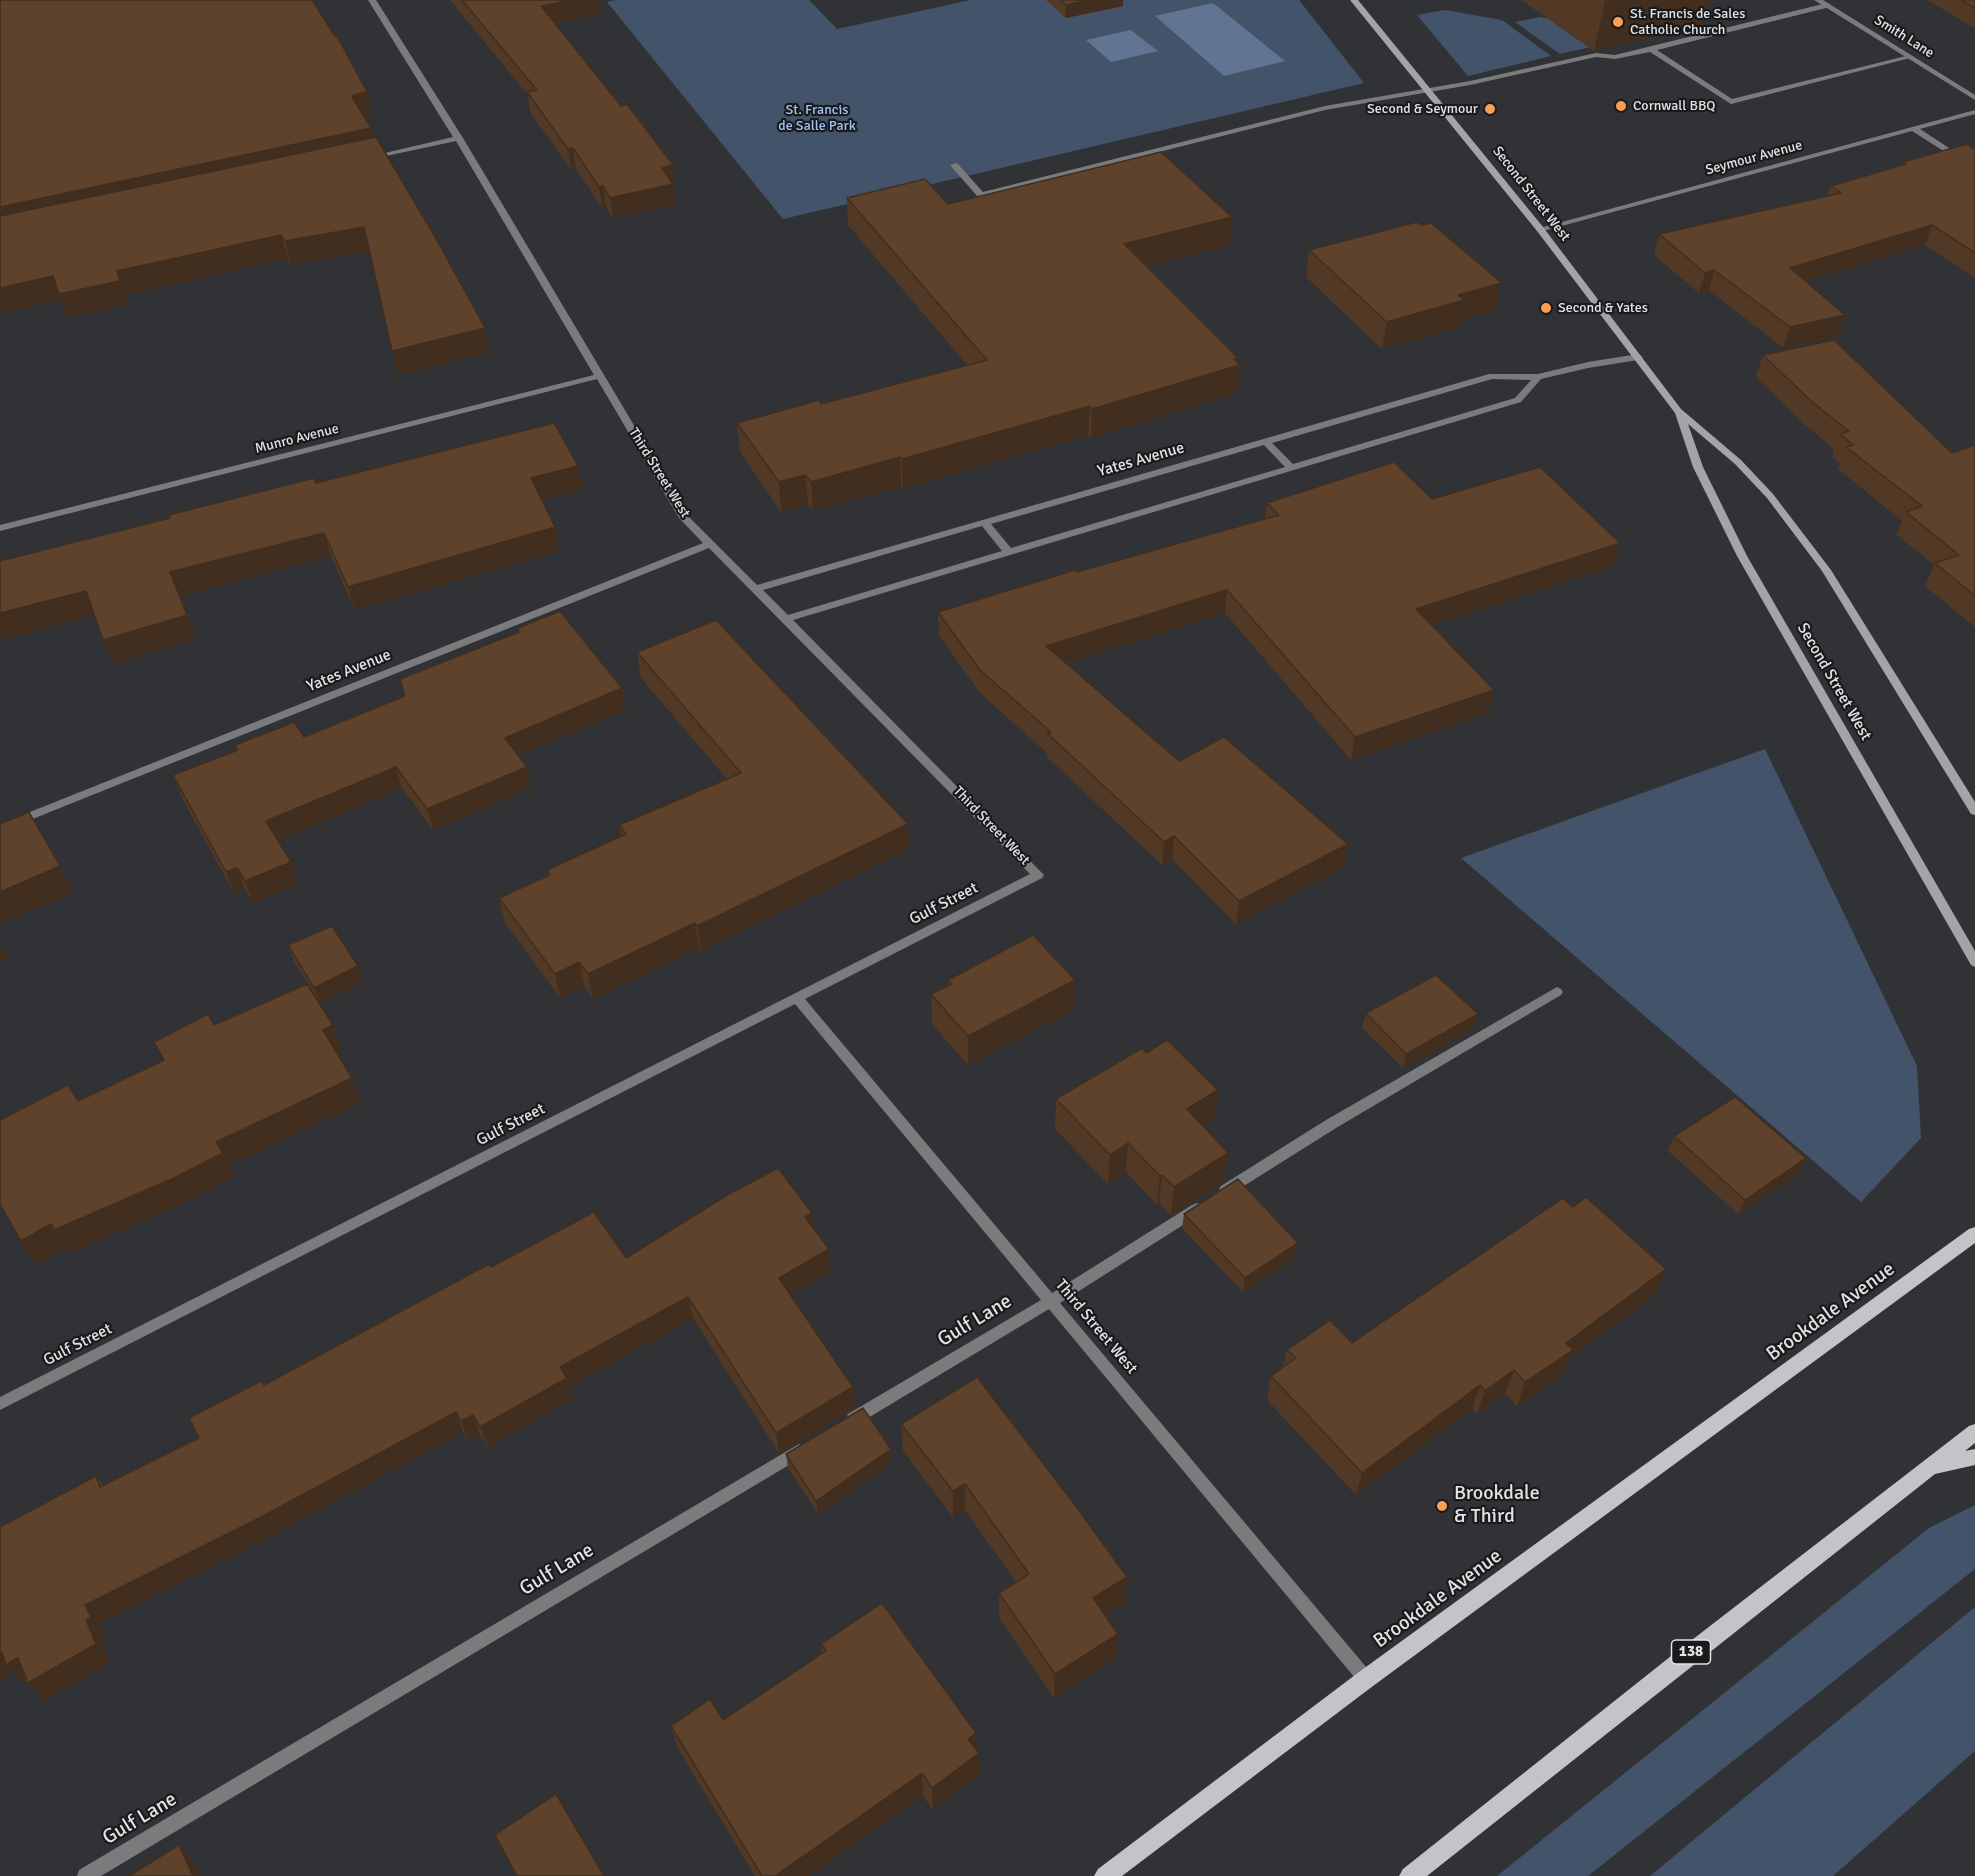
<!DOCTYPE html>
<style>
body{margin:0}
canvas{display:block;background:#303235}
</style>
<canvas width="1975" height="1876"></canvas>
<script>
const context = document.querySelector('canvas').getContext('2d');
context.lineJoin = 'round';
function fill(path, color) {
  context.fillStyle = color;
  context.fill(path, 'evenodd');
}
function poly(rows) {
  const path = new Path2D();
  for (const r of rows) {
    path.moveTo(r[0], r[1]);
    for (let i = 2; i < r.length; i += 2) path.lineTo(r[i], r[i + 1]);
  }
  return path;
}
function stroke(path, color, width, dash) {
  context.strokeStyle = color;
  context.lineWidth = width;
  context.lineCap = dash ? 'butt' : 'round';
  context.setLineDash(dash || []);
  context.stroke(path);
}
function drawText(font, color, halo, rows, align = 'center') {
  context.font = font + ' Signika,sans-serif';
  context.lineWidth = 4.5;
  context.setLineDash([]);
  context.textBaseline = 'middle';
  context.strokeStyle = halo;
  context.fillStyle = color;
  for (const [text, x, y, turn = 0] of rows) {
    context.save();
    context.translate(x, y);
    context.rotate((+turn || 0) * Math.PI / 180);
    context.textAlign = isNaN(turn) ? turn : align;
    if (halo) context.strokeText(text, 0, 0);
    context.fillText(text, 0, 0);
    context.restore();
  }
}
fill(poly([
 [616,0,809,0,837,29,971,0,1299,0,1364,83,783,219,607,2],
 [1445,10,1502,20,1551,56,1468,76,1417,15],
 [1541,17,1559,21,1595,46,1560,54,1515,22],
 [1765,749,1917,1066,1921,1138,1861,1202,1461,858],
 [1975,1505,1975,1569,1588,1876,1497,1876,1929,1528],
 [1975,1607,1975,1751,1833,1876,1650,1876]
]), '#43536a');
fill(poly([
 [1213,3,1285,61,1224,76,1155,16],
 [1131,30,1158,51,1111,62,1086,40]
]), '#617593');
fill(poly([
 [1827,3,1831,5,1830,7,1657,50,1732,99,1910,55,1914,57,1731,104,1650,52,1615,59,1596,57,1470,85,1325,110,981,197,978,197,950,165,957,163,983,192,1325,106,1470,81,1596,53,1615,55,1827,3]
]), '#7a7b7d');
fill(poly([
 [368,0,376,0,463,138,688,516,757,585,1489,374,1538,374,1588,362,1638,354,1643,357,1638,360,1588,368,1541,379,1521,402,793,620,1044,875,1042,878,805,999,1052,1293,1192,1205,1197,1203,1202,1205,1204,1209,1202,1213,1060,1303,1372,1674,1374,1679,1372,1684,1366,1687,1360,1684,1049,1309,858,1424,853,1425,848,1424,846,1419,848,1414,1041,1300,795,1004,0,1410,0,1397,1030,874,709,548,0,832,0,824,703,543,679,518,597,379,0,531,0,525,594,375,456,141,372,159,368,157,453,137,368,0],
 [1492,379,1531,380,1515,398,1293,464,1272,443,1492,379],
 [1264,445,1285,467,1011,548,991,524,1264,445],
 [982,526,1002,551,788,615,763,590,982,526],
 [1814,0,1823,0,1975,95,1975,100,1814,0],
 [1975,110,1975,114,1920,129,1975,165,1975,171,1912,131,1543,231,1536,229,1975,110],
 [1557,987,1561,989,1563,992,1561,995,1336,1128,1231,1194,1226,1195,1221,1194,1219,1190,1221,1186,1326,1120,1557,987],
 [799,1444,804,1446,806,1451,804,1456,101,1876,77,1876,79,1870,799,1444]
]), '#7a7b7d');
fill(poly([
 [1350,0,1358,0,1543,227,1681,409,1741,460,1773,494,1831,570,1975,802,1975,815,1971,814,1822,571,1767,498,1735,464,1688,424,1703,467,1747,556,1975,951,1975,967,1971,965,1737,556,1693,467,1675,413,1537,231,1350,0]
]), '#a3a4a7');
fill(poly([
 [1975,1227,1975,1243,1373,1686,1122,1876,1094,1876,1098,1869,1359,1672,1969,1229,1975,1227],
 [1975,1424,1975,1443,1965,1451,1975,1449,1975,1465,1935,1474,1427,1876,1399,1876,1403,1869,1666,1660,1969,1426,1975,1424]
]), '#c2c4c8');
fill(poly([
 [0,0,372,114,364,116,371,128,373,137,485,328,490,352,398,375,369,251,291,265,288,258,125,295,128,304,67,318,61,300],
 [450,0,601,0,602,13,555,23,675,186,674,186,676,204,613,218,606,206,602,207,576,169,571,170,530,112,528,95],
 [1046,0,1123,0,1123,6,1066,18],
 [1521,0,1709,0,1702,26,1594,51],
 [1927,0,1975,0,1975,28],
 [1975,149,1975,278,1925,245,1806,281,1838,336,1783,348,1709,290,1699,293,1654,255,1659,234,1827,196,1831,186,1902,166,1903,162],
 [847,198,948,204,1229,245,1146,266,1240,365,1237,393,1091,438,1088,435,903,488,901,486,813,511,808,504,781,512,740,452,737,423,821,404,967,365,848,225],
 [1309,250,1496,310,1461,320,1459,327,1382,349,1306,277],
 [1763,355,1952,453,1975,445,1975,627,1925,586,1934,565,1897,535,1902,521,1838,469,1840,463,1832,457,1834,449,1803,423,1756,377],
 [578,466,582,490,542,500,555,527,559,551,355,610,331,556,179,595,195,639,112,664,94,615,0,640,0,561,316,483],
 [1432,499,1613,566,1432,625,1494,690,1488,713,1351,760,1225,613,1066,663,1179,761,1348,844,1344,867,1236,924,1172,859,1162,865,1047,757,1047,753,980,693,939,635,938,612,1265,519,1267,503],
 [518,628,622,688,626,710,518,755,527,767,531,788,433,830,402,788,278,840,298,884,253,903,245,889,234,893,181,796,173,775,237,750,235,745,304,737,404,696,400,679,519,632],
 [637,652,909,849,701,951,699,948,593,999,585,987,560,998,505,923,499,898,548,876,547,870,621,836,619,825,727,779,641,678],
 [288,945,358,966,363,982,320,1003,294,961],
 [948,980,1075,980,1074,1009,968,1065,932,1024,931,994,948,986],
 [1366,1013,1474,1029,1403,1068,1362,1028],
 [1218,1090,1214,1119,1203,1126,1228,1153,1224,1182,1171,1215,1159,1203,1157,1205,1126,1172,1108,1184,1055,1129,1056,1099],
 [1674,1136,1806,1158,1799,1173,1738,1214,1668,1151],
 [1184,1214,1296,1258,1243,1292,1182,1228],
 [813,1228,831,1271,790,1294,855,1408,779,1453,693,1318,570,1386,573,1399,488,1447,480,1435,468,1441,463,1432,275,1534,99,1623,104,1636,100,1639,110,1663,42,1701,26,1680,21,1683,13,1672,0,1680,0,1527,96,1476,103,1485,199,1438,264,1385,491,1267,626,1258],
 [1656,1294,1569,1358,1563,1373,1517,1406,1505,1394,1477,1414,1472,1409,1356,1495,1267,1400,1271,1376,1283,1367,1287,1350,1352,1343],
 [901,1424,1127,1577,1125,1602,1104,1615,1118,1634,1116,1659,1054,1698,999,1618,999,1593,1016,1582,965,1510,953,1517,903,1451],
 [891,1449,892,1463,818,1514,788,1468,786,1454],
 [821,1644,977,1750,979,1753,979,1775,933,1810,923,1796,809,1876,755,1876,678,1749,671,1726,723,1720,822,1653],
 [495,1835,604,1876,516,1876]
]), '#513925');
fill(poly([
 [571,0,601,0,602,13,544,25,541,6],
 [1088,0,1123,0,1123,6,1066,18,1066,5],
 [1610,0,1709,0,1702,26,1594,51,1605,1],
 [367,92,372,114,360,117,352,97,353,95],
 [371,128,376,151,0,232,0,207],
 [573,148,576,169,571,170,568,149],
 [673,165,675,186,674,186,676,204,613,218,610,198,662,168],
 [603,186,606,206,602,207,599,187],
 [1232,217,1229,245,1122,273,1124,244],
 [1932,225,1925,245,1783,288,1790,268],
 [364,227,370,251,291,265,285,241],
 [281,235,288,258,125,295,128,304,67,318,61,300,0,313,0,288,53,276,117,271],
 [1714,270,1709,290,1699,293,1705,273],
 [1502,283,1496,310,1461,320,1459,327,1382,349,1387,322,1458,295],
 [1845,315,1838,336,1783,348,1790,327],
 [485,328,490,352,398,375,392,351],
 [1238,358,1237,366,1240,365,1237,393,1091,438,1092,409],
 [1090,406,1088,435,903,488,902,459],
 [900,457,901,486,813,511,811,482],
 [578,466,582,490,536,501,531,478],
 [805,475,808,504,781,512,779,482],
 [555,527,559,551,355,610,348,587],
 [324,533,331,556,179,596,170,572],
 [1620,543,1613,566,1412,632,1416,609],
 [1227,590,1225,613,1045,669,1046,646],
 [86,591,96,614,0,640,0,613],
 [187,615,195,639,112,664,103,640],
 [622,688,626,710,510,759,505,738],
 [1494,690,1488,713,1351,760,1355,737],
 [396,767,402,788,274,842,266,821],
 [527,767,531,788,433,830,427,809],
 [908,824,909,849,701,951,697,926],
 [1174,836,1172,859,1162,865,1164,842],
 [1348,844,1344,867,1236,924,1239,901],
 [291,862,298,884,253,903,245,881],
 [60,866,73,893,0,924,0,892],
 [237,868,245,889,234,893,226,872],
 [695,923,699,948,593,999,588,974],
 [0,944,8,959,0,963],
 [579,962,585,987,560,998,555,974],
 [358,966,363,982,320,1003,314,988],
 [1075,980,1074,1009,968,1065,968,1036],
 [1478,1014,1474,1029,1403,1068,1406,1054],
 [333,1025,342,1050,332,1054,323,1030],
 [352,1078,361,1103,229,1165,234,1177,186,1202,68,1254,54,1230,216,1142],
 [1218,1090,1214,1119,1184,1138,1187,1109],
 [1128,1143,1126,1172,1108,1184,1110,1155],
 [1228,1153,1224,1182,1171,1215,1174,1187],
 [1806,1158,1799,1173,1738,1214,1745,1200],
 [1162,1175,1159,1203,1157,1205,1160,1176],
 [812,1213,814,1235,805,1217],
 [51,1224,64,1248,35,1264,21,1241],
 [1298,1243,1296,1258,1243,1292,1245,1278],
 [829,1249,831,1271,782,1299,779,1278],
 [1666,1269,1656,1294,1569,1358,1563,1373,1517,1406,1525,1382,1566,1343],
 [688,1297,693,1318,570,1386,573,1399,488,1447,480,1427,560,1367],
 [1514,1370,1505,1394,1477,1414,1485,1391],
 [1480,1385,1472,1409,1356,1495,1362,1473],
 [853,1387,855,1408,779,1453,776,1433],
 [456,1412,463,1432,275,1534,99,1623,104,1636,100,1639,110,1663,42,1701,28,1683,86,1620,85,1605],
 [473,1415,480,1435,468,1441,461,1421],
 [891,1449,892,1463,818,1514,816,1501],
 [965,1484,965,1510,953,1517,953,1491],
 [1127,1577,1125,1602,1091,1623,1093,1598],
 [1118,1634,1116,1659,1054,1698,1055,1674],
 [2,1652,18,1658,32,1677,21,1683,13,1672,0,1680,0,1653],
 [976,1733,977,1754,979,1753,979,1775,933,1810,932,1788,968,1739],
 [922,1773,923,1796,809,1876,775,1876],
 [179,1845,196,1866,201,1876,193,1876]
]), '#422e1e');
const building = poly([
 [0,0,312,0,335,36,337,36,367,92,353,95,355,97,352,97,371,128,0,207,0,0],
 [462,0,571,0,541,6,621,106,627,104,673,165,662,168,673,184,610,198,603,186,599,187,573,148,568,149,527,92,537,90,462,0],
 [1061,0,1088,0,1066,5,1061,0],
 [1961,0,1975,0,1975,8,1961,0],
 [376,137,438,242,485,328,392,351,364,227,285,241,281,235,117,271,120,281,59,294,53,276,0,288,0,216,376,137],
 [1967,144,1975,149,1975,253,1932,225,1790,268,1845,315,1790,327,1714,270,1705,273,1659,234,1841,193,1831,186,1906,164,1903,162,1967,144],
 [1161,152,1232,217,1124,244,1238,358,1234,359,1240,365,1092,409,1090,406,902,459,900,457,811,482,805,475,779,482,737,423,819,400,821,404,987,360,847,198,925,179,948,204,1161,152],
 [1417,222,1421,225,1431,223,1502,283,1458,295,1464,300,1387,322,1309,250,1417,222],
 [1834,340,1952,453,1975,445,1975,596,1935,563,1959,555,1906,512,1922,506,1846,447,1853,445,1840,434,1849,431,1811,401,1763,355,1834,340],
 [554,423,578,466,531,478,555,527,348,587,324,533,170,572,187,615,103,640,86,591,0,613,0,561,170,518,169,515,314,478,316,483,554,423],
 [1394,462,1432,499,1540,467,1620,543,1416,609,1494,690,1355,737,1227,590,1046,646,1179,761,1224,737,1348,844,1239,901,1174,836,1164,842,1048,734,1051,732,980,670,938,612,1075,570,1077,572,1279,515,1267,503,1394,462],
 [560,611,622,688,505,738,527,767,427,809,396,767,266,821,291,862,245,881,237,868,226,872,173,775,238,750,235,745,294,722,304,737,405,696,400,679,519,632,518,628,560,611],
 [716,620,908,824,697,926,695,923,588,974,579,962,555,974,499,898,550,875,547,870,626,834,619,825,741,773,637,652,716,620],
 [29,812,60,866,0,892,0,824,29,812],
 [332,926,358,966,314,988,288,945,332,926],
 [1033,935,1075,980,968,1036,931,994,952,984,948,980,1033,935],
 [1436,975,1478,1014,1406,1054,1366,1013,1436,975],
 [307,984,333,1025,323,1030,352,1078,216,1142,223,1153,174,1178,54,1230,51,1224,21,1241,0,1204,0,1120,68,1085,78,1101,164,1060,154,1042,208,1014,214,1025,307,984],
 [1167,1040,1218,1090,1187,1109,1228,1153,1174,1187,1162,1175,1160,1176,1128,1143,1110,1155,1056,1099,1142,1048,1146,1053,1167,1040],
 [1735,1097,1806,1158,1745,1200,1674,1136,1735,1097],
 [778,1168,812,1213,805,1217,829,1249,779,1278,853,1387,776,1433,688,1297,560,1367,567,1378,480,1427,473,1415,461,1421,456,1412,265,1515,85,1605,91,1617,86,1620,96,1644,28,1683,18,1658,6,1665,2,1652,0,1653,0,1527,96,1476,100,1487,199,1438,189,1418,261,1381,264,1385,489,1264,491,1267,594,1212,626,1258,729,1194,778,1168],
 [1238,1179,1298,1243,1245,1278,1184,1214,1238,1179],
 [1586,1197,1666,1269,1566,1343,1573,1350,1525,1382,1514,1370,1485,1391,1480,1385,1362,1473,1271,1376,1296,1358,1287,1350,1330,1320,1352,1343,1563,1198,1573,1207,1586,1197],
 [977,1377,1078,1509,1127,1577,1093,1598,1118,1634,1055,1674,999,1593,1029,1574,965,1484,953,1491,901,1424,977,1377],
 [863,1408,891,1449,816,1501,786,1454,863,1408],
 [882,1603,976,1733,968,1739,979,1753,932,1788,922,1773,775,1876,762,1876,671,1726,710,1699,723,1720,826,1651,821,1644,882,1603],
 [556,1794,604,1876,517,1876,495,1835,556,1794],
 [179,1845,193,1876,129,1876,179,1845]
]);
fill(building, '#5e422b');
stroke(building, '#422e1e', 1.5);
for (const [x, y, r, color] of [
 [1618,22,6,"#fb9e50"],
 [1621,106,6,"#fb9e50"],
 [1490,109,6,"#fb9e50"],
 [1546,308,6,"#fb9e50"],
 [1442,1506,6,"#fb9e50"]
]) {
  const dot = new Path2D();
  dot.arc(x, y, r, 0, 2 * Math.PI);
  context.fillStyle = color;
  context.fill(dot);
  stroke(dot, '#191a1b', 2);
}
drawText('14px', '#e2e3e5', '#191a1b', [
 ["St. Francis de Sales",1630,14],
 ["Catholic Church",1630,30],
 ["Cornwall BBQ",1633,106],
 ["Second & Seymour",1478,109,"right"],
 ["Second & Yates",1558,308]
], 'left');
drawText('14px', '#e2e3e5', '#191a1b', [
 ["Smith Lane",1904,37,32],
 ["Seymour Avenue",1754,158,-15],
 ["Second Street West",1531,194,52],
 ["Munro Avenue",297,439,-14],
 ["Third Street West",659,473,58],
 ["Third Street West",991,826,46]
]);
drawText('14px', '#a1c4f8', '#191a1b', [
 ["St. Francis",817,110],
 ["de Salle Park",817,126]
]);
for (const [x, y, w] of [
 [1691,1652,39]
]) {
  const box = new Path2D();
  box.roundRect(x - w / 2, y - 12, w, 24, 4.5);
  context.fillStyle = '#191a1b';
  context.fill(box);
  stroke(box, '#e2e3e5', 1.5);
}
drawText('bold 15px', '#e2e3e5', null, [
 ["138",1691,1652]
]);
drawText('16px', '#e2e3e5', '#191a1b', [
 ["Yates Avenue",1141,460,-16],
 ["Yates Avenue",349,671,-22],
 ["Second Street West",1834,682,60],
 ["Gulf Street",944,904,-27],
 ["Gulf Street",511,1125,-27],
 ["Third Street West",1096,1327,50],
 ["Gulf Street",78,1345,-27]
]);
drawText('20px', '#e2e3e5', '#191a1b', [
 ["Brookdale Avenue",1831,1312,-36],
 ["Gulf Lane",975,1321,-31],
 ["Gulf Lane",557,1570,-31],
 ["Brookdale Avenue",1438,1599,-36],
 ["Gulf Lane",140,1819,-31]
]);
drawText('20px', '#e2e3e5', '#191a1b', [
 ["Brookdale",1454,1494],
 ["& Third",1454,1517]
], 'left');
</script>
